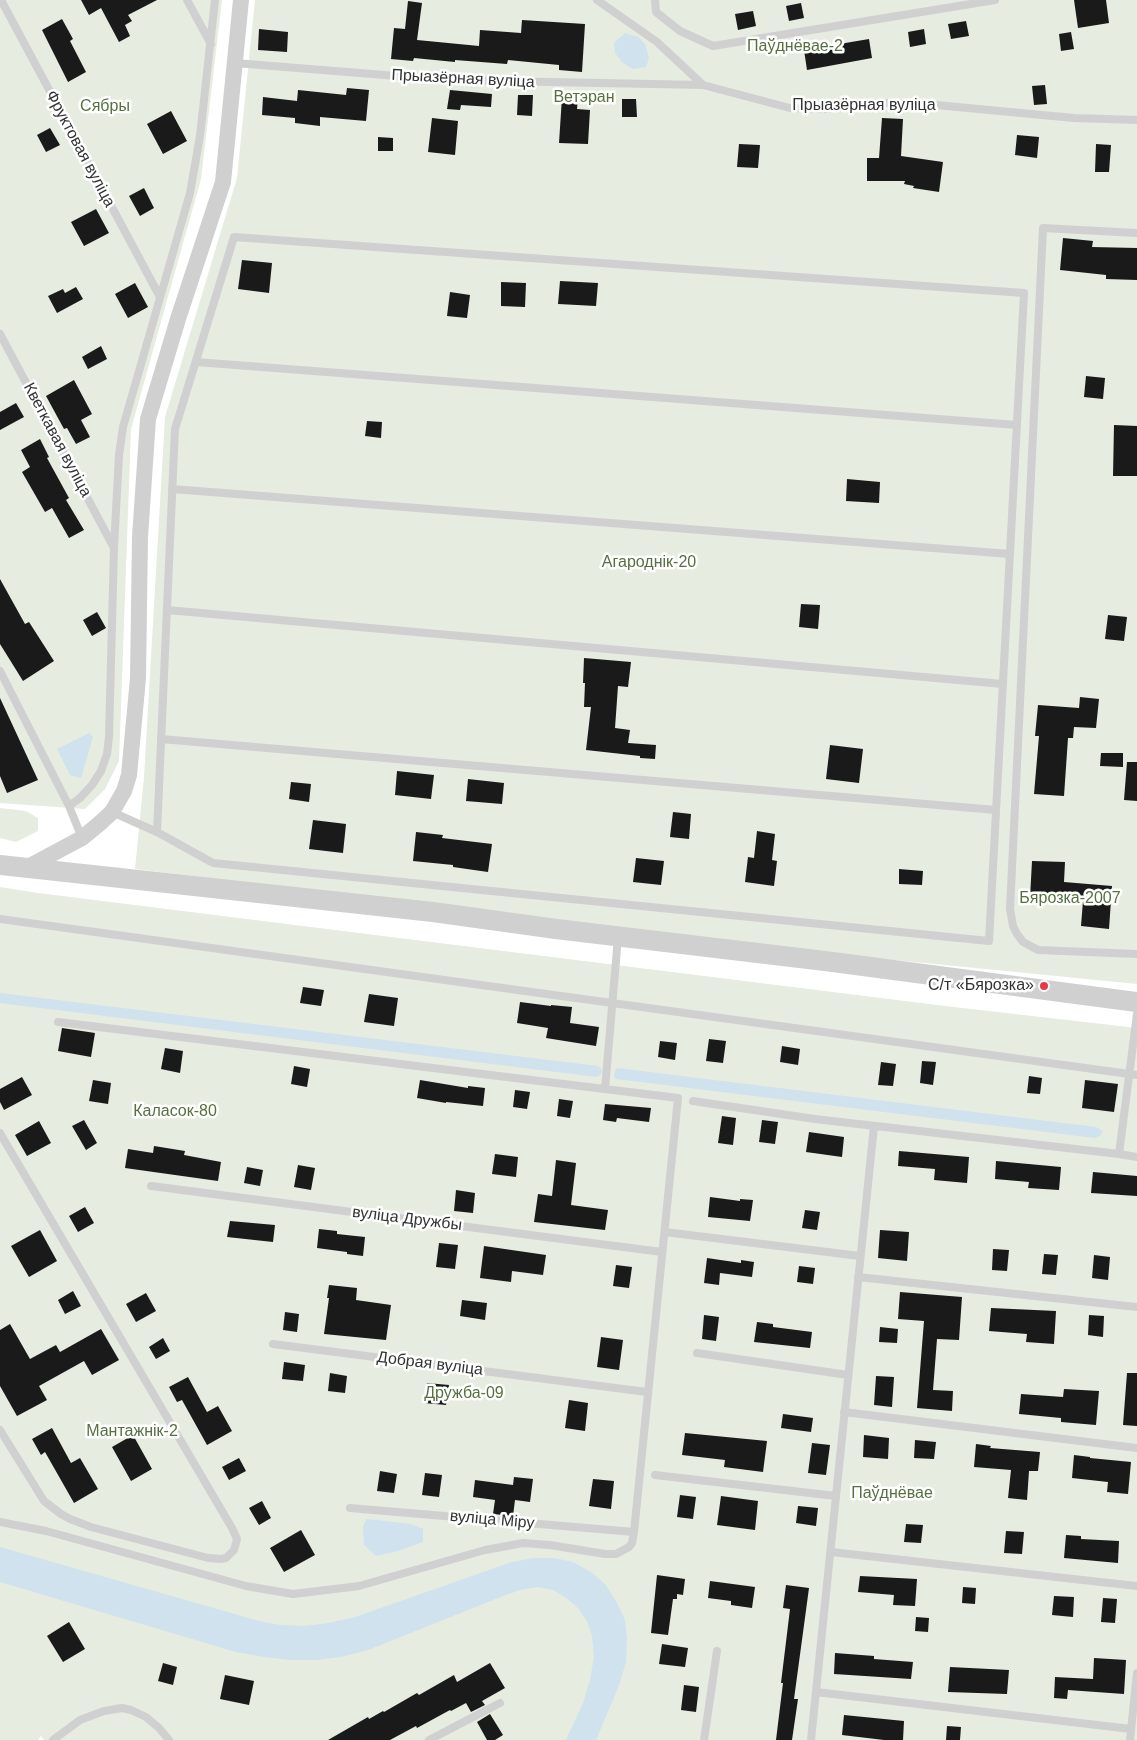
<!DOCTYPE html>
<meta charset="utf-8">
<style>
body{margin:0}
canvas{display:block;background:#fff}
</style>
<canvas width="1137" height="1740"></canvas>
<script>
const context = document.querySelector('canvas').getContext('2d');
context.lineJoin = 'round';
function fill(path, color) {
  context.fillStyle = color;
  context.fill(path, 'evenodd');
}
function poly(rows) {
  const path = new Path2D();
  for (const r of rows) {
    path.moveTo(r[0], r[1]);
    for (let i = 2; i < r.length; i += 2) path.lineTo(r[i], r[i + 1]);
  }
  return path;
}
function stroke(path, color, width, dash) {
  context.strokeStyle = color;
  context.lineWidth = width;
  context.lineCap = dash ? 'butt' : 'round';
  context.setLineDash(dash || []);
  context.stroke(path);
}
function drawText(font, color, halo, rows, align = 'center') {
  context.font = font + ' Arial,sans-serif';
  context.lineWidth = 5;
  context.setLineDash([]);
  context.textBaseline = 'middle';
  context.strokeStyle = halo;
  context.fillStyle = color;
  for (const [text, x, y, turn = 0] of rows) {
    context.save();
    context.translate(x, y);
    context.rotate((+turn || 0) * Math.PI / 180);
    context.textAlign = isNaN(turn) ? turn : align;
    if (halo) context.strokeText(text, 0, 0);
    context.fillText(text, 0, 0);
    context.restore();
  }
}
fill(poly([
 [0,0,222,0,201,179,131,429,119,761,105,789,85,809,0,803],
 [255,0,1137,0,1137,984,844,955,135,869,144,777,165,417,237,178],
 [0,808,26,811,38,818,38,831,16,842,0,838],
 [0,887,38,893,945,1006,1137,1028,1137,1740,44,1740,41,1736,38,1740,0,1740]
]), '#e6ecdf');
fill(poly([
 [625,33,638,37,645,44,649,58,646,67,633,69,623,63,615,53,614,43],
 [89,733,93,737,81,778,70,775,57,749],
 [0,993,598,1066,602,1070,601,1074,597,1077,0,1003],
 [617,1068,1096,1127,1103,1131,1100,1136,1095,1138,616,1079,614,1077,615,1071],
 [367,1519,411,1524,423,1529,423,1542,398,1551,376,1556,364,1545,363,1526],
 [0,1547,259,1621,280,1625,304,1626,329,1623,355,1617,512,1562,533,1558,554,1558,573,1562,591,1572,605,1584,616,1601,625,1620,627,1639,626,1662,618,1688,596,1740,566,1740,583,1703,590,1680,594,1657,592,1636,587,1621,578,1608,565,1597,553,1590,538,1587,520,1590,503,1596,368,1650,341,1657,315,1660,291,1660,264,1657,236,1652,0,1582]
]), '#cfe2ee');
fill(poly([
 [81,0,157,0,128,15,132,21,125,25,130,36,119,42,101,8,89,15],
 [1074,0,1106,0,1109,23,1078,28],
 [408,1,422,3,417,40,479,46,480,30,521,33,522,20,585,24,582,72,559,70,559,65,508,60,507,64,455,60,455,62,414,58,413,61,391,59,394,28,405,29],
 [801,3,804,18,789,21,786,6],
 [753,11,756,26,738,30,735,14],
 [62,19,73,39,70,41,86,72,68,82,42,30],
 [966,21,969,36,951,39,948,24],
 [259,29,288,32,287,52,258,50],
 [924,29,926,44,910,47,908,32],
 [1071,32,1074,49,1061,51,1059,34],
 [869,39,872,58,807,70,804,50],
 [1045,85,1047,104,1034,105,1032,86],
 [347,88,369,90,366,121,320,117,320,126,295,123,295,118,262,115,263,97,297,101,298,90,346,95],
 [450,90,492,94,491,107,461,105,460,110,447,109],
 [518,95,533,95,532,116,517,115],
 [562,97,578,98,577,109,590,110,588,144,559,143],
 [622,99,636,99,637,117,622,117],
 [171,111,187,141,163,154,147,124],
 [432,118,458,121,455,155,428,152],
 [882,118,903,119,901,156,943,162,939,192,913,188,914,186,904,184,905,181,867,181,867,158,879,158],
 [50,128,60,145,46,152,37,135],
 [1017,135,1039,137,1037,158,1015,155],
 [378,137,393,138,393,151,378,151],
 [739,144,760,145,758,168,737,167],
 [1096,144,1111,145,1109,172,1095,172],
 [144,188,154,208,140,216,129,196],
 [96,209,109,233,84,246,71,222],
 [1063,238,1093,241,1092,247,1137,248,1137,280,1106,279,1106,275,1060,270],
 [242,260,272,263,269,293,238,289],
 [560,281,598,283,596,306,558,304],
 [501,282,526,283,525,307,501,306],
 [135,283,148,307,128,318,115,294],
 [76,287,83,299,57,313,48,296,63,289,65,293],
 [450,292,470,295,467,318,447,316],
 [101,346,107,359,88,369,82,357],
 [1086,376,1105,378,1103,399,1084,397],
 [74,380,92,414,81,420,90,437,76,444,67,428,64,429,46,396],
 [16,403,24,417,0,430,0,412],
 [367,421,382,422,381,438,365,436],
 [1114,425,1137,426,1137,476,1113,476],
 [40,439,49,457,47,458,69,498,66,500,84,530,69,538,52,508,45,512,22,472,30,467,21,450],
 [847,479,880,482,879,503,846,501],
 [0,579,25,624,29,622,54,661,23,681,0,644],
 [801,604,820,605,818,629,799,627],
 [97,612,106,628,92,636,83,620],
 [1108,615,1127,617,1124,641,1105,639],
 [584,658,631,662,628,687,618,686,615,728,630,730,628,743,656,745,655,759,640,758,640,756,586,750,591,707,584,707,585,683,583,683],
 [1080,697,1099,699,1096,728,1074,727,1073,738,1068,738,1064,796,1034,794,1039,736,1035,736,1038,705,1079,708],
 [0,698,38,780,7,793,0,776],
 [830,745,863,749,859,783,826,779],
 [1101,753,1123,753,1123,767,1100,766],
 [1127,762,1137,762,1137,801,1124,800],
 [397,771,434,775,431,799,395,795],
 [468,779,504,783,502,804,466,801],
 [291,782,311,784,309,802,289,799],
 [673,812,691,814,689,839,670,837],
 [313,820,346,824,343,853,309,849],
 [757,831,775,834,772,860,777,861,774,886,745,882,748,857,754,858],
 [416,832,443,835,442,838,492,844,488,872,453,867,453,865,413,861],
 [636,858,664,861,661,885,633,882],
 [1032,861,1065,862,1064,882,1112,886,1109,929,1081,926,1083,901,1030,898],
 [899,869,923,871,922,885,899,884],
 [303,987,324,990,321,1006,300,1003],
 [369,994,398,998,394,1026,364,1022],
 [520,1002,551,1006,551,1005,572,1007,570,1023,599,1027,596,1046,546,1038,548,1028,517,1023],
 [62,1028,95,1033,91,1057,58,1051],
 [709,1039,726,1041,723,1063,706,1061],
 [660,1041,677,1043,675,1060,658,1057],
 [782,1046,800,1049,798,1065,780,1062],
 [165,1048,183,1051,180,1073,161,1069],
 [922,1061,936,1062,933,1085,920,1083],
 [881,1062,896,1064,893,1086,878,1085],
 [294,1066,310,1069,307,1087,291,1084],
 [1029,1076,1042,1078,1040,1094,1027,1093],
 [22,1077,32,1095,4,1110,0,1102,0,1089],
 [93,1080,111,1083,108,1104,89,1101],
 [420,1080,468,1088,468,1086,485,1088,483,1106,446,1102,446,1103,417,1098],
 [1085,1080,1118,1084,1114,1112,1082,1108],
 [515,1090,530,1092,527,1109,513,1107],
 [559,1099,573,1101,570,1118,557,1116],
 [605,1104,651,1108,649,1122,617,1118,616,1122,603,1120],
 [722,1116,736,1118,733,1145,718,1143],
 [84,1120,97,1143,86,1150,72,1126],
 [762,1120,778,1122,775,1144,759,1142],
 [39,1121,51,1143,27,1156,15,1135],
 [809,1132,844,1137,842,1157,806,1152],
 [154,1146,185,1151,184,1155,221,1162,218,1181,125,1168,128,1149,153,1153],
 [899,1151,969,1157,967,1183,934,1180,935,1169,898,1166],
 [495,1154,518,1157,516,1177,492,1174],
 [556,1160,576,1163,571,1205,608,1210,605,1230,534,1222,538,1194,552,1196],
 [996,1161,1061,1167,1059,1190,1028,1188,1029,1182,995,1179],
 [298,1165,315,1168,311,1190,294,1187],
 [247,1167,263,1170,260,1186,244,1183],
 [1093,1172,1137,1176,1137,1196,1091,1193],
 [456,1190,475,1193,473,1213,454,1211],
 [710,1197,740,1201,740,1199,753,1200,750,1221,708,1217],
 [85,1207,94,1223,78,1232,69,1216],
 [805,1210,820,1212,817,1230,802,1228],
 [230,1221,275,1225,273,1242,227,1237],
 [319,1229,337,1231,337,1234,365,1237,363,1256,347,1254,347,1252,317,1248],
 [40,1230,57,1261,29,1277,11,1246],
 [880,1230,909,1232,907,1261,878,1258],
 [439,1243,458,1245,455,1269,436,1267],
 [484,1246,546,1255,543,1275,512,1271,511,1282,480,1278],
 [993,1249,1009,1250,1007,1271,992,1270],
 [1044,1254,1058,1255,1056,1275,1042,1274],
 [1094,1255,1110,1257,1108,1280,1092,1278],
 [707,1258,741,1263,741,1260,754,1262,752,1277,720,1273,719,1285,704,1283],
 [616,1265,632,1267,629,1288,613,1286],
 [799,1266,815,1268,813,1284,797,1282],
 [329,1285,357,1288,356,1300,391,1305,386,1340,324,1334,329,1298,327,1298],
 [73,1291,81,1306,65,1314,58,1300],
 [900,1292,962,1297,959,1340,937,1339,933,1390,953,1391,952,1411,917,1408,924,1321,898,1319],
 [146,1293,156,1311,136,1322,126,1304],
 [462,1300,487,1303,485,1320,460,1316],
 [991,1308,1056,1311,1054,1344,1026,1342,1027,1334,989,1331],
 [285,1312,299,1314,297,1332,283,1330],
 [704,1315,719,1317,716,1341,702,1339],
 [1089,1315,1104,1316,1103,1337,1088,1335],
 [757,1322,773,1324,773,1327,812,1332,810,1348,754,1342],
 [10,1324,30,1359,56,1345,60,1352,101,1329,119,1360,92,1375,84,1361,39,1386,47,1400,17,1416,0,1386,0,1330],
 [880,1327,898,1329,897,1343,879,1342],
 [601,1337,623,1340,619,1370,597,1367],
 [163,1338,170,1351,156,1359,149,1347],
 [284,1362,305,1365,303,1381,282,1379],
 [330,1373,347,1376,345,1393,328,1391],
 [1127,1373,1137,1373,1137,1426,1123,1425],
 [876,1376,894,1377,892,1407,874,1405],
 [188,1377,207,1412,218,1406,232,1431,207,1445,182,1400,177,1402,169,1387],
 [427,1383,449,1385,446,1405,424,1403],
 [1064,1389,1099,1391,1096,1425,1061,1422,1061,1418,1019,1414,1021,1394,1063,1397],
 [569,1400,588,1403,585,1431,565,1428],
 [783,1414,813,1418,811,1432,781,1428],
 [52,1428,71,1463,80,1458,98,1489,74,1503,45,1452,41,1455,32,1439],
 [685,1433,767,1441,763,1472,724,1467,725,1460,682,1455],
 [133,1435,152,1469,131,1481,112,1447],
 [864,1435,889,1438,888,1459,863,1457],
 [915,1440,936,1442,934,1459,914,1458],
 [812,1443,830,1445,826,1475,808,1473],
 [976,1444,991,1446,990,1448,1040,1452,1038,1471,1029,1471,1027,1500,1008,1498,1011,1470,974,1467],
 [1074,1455,1090,1457,1090,1458,1131,1462,1128,1494,1107,1492,1108,1482,1072,1478],
 [239,1458,246,1471,229,1480,222,1467],
 [380,1471,397,1474,394,1493,377,1491],
 [425,1473,442,1475,439,1497,422,1495],
 [514,1477,533,1479,530,1502,515,1500,513,1516,493,1514,495,1500,473,1497,475,1480,513,1485],
 [593,1479,614,1481,611,1509,589,1506],
 [680,1495,696,1497,693,1519,677,1517],
 [721,1496,758,1501,755,1530,717,1525],
 [262,1501,271,1518,259,1525,249,1508],
 [798,1506,818,1508,816,1526,796,1523],
 [906,1524,923,1525,921,1543,904,1542],
 [301,1530,315,1555,284,1572,270,1548],
 [1006,1531,1024,1532,1022,1554,1004,1553],
 [1066,1535,1081,1536,1081,1539,1119,1541,1118,1563,1064,1558],
 [657,1575,685,1579,683,1595,677,1594,677,1599,673,1599,668,1635,651,1633],
 [860,1576,917,1579,915,1606,893,1605,894,1595,858,1592],
 [710,1581,755,1587,752,1608,731,1605,731,1601,708,1598],
 [786,1585,809,1588,794,1699,798,1699,792,1740,776,1740,783,1683,781,1683,790,1609,783,1608],
 [963,1587,976,1588,975,1604,962,1603],
 [1054,1596,1074,1597,1073,1617,1052,1615],
 [1103,1598,1117,1599,1115,1623,1101,1622],
 [916,1617,929,1618,928,1632,915,1631],
 [69,1622,85,1649,63,1662,47,1636],
 [662,1644,688,1648,685,1667,659,1664],
 [835,1653,874,1656,874,1659,913,1662,911,1679,834,1674],
 [1094,1658,1126,1660,1124,1694,1068,1690,1067,1699,1054,1698,1055,1677,1093,1679],
 [163,1663,177,1667,173,1685,158,1681],
 [490,1663,505,1688,482,1701,485,1705,471,1712,466,1703,451,1711,450,1710,417,1728,416,1726,390,1740,328,1740,368,1717,369,1719,383,1711,384,1712,417,1693,419,1695,454,1675,457,1682],
 [950,1667,1009,1670,1007,1694,948,1692],
 [225,1675,254,1681,249,1705,220,1699],
 [684,1685,699,1687,696,1712,681,1710],
 [490,1714,503,1735,495,1740,487,1740,477,1722],
 [844,1715,904,1721,903,1740,884,1740,842,1735],
 [947,1726,961,1727,960,1740,946,1740]
]), '#1a1a1a');
stroke(poly([
 [1,0,160,297],
 [187,0,211,44],
 [597,0,657,42,703,85],
 [655,0,656,12,680,31,713,46,995,0],
 [235,63,447,80,703,85,790,108,825,109,866,103,915,103,1074,118,1137,120],
 [1137,233,1043,228,1010,909,1013,926,1017,934,1023,942,1038,950,1137,954],
 [0,334,113,546],
 [196,362,1017,425],
 [172,489,1010,554],
 [167,610,1003,684],
 [0,671,69,806],
 [161,739,996,810],
 [112,812,157,832,213,863,989,941,1024,293,234,237,175,429,157,832],
 [82,838,69,806,80,798,92,785,101,771,107,754,109,737,114,547,119,455,123,427,190,193,200,136,215,0],
 [0,919,1137,1075],
 [1137,1014,1119,1154,1137,1157],
 [605,1089,618,937],
 [693,1101,815,1119,1119,1154],
 [0,1133,232,1528,237,1539,234,1550,226,1558,221,1559,208,1558,91,1527,70,1519,61,1514,44,1501,0,1430],
 [151,1186,662,1252],
 [665,1232,860,1256],
 [858,1277,1137,1307],
 [273,1344,647,1392],
 [697,1353,848,1375],
 [844,1412,1137,1448],
 [655,1475,836,1496],
 [350,1508,634,1532],
 [0,1522,46,1531,246,1586,293,1594,359,1586,485,1550,523,1543,550,1545,605,1554,616,1554,629,1547,632,1543,634,1532,678,1098,58,1022],
 [831,1552,1137,1586],
 [816,1692,1131,1729],
 [53,1740,80,1720,104,1711,122,1708,131,1710,146,1717,159,1728,169,1740],
 [429,1740,500,1703],
 [704,1740,717,1651],
 [811,1740,874,1126],
 [1130,1740,1137,1673]
]), '#d0d0d0', 8);
stroke(poly([
 [28,867,82,838,99,824,112,812,124,791,129,775,138,678,140,537,148,419,178,319,223,182,241,0]
]), '#d0d0d0', 16);
stroke(poly([
 [0,865,433,912,556,929,825,961,1137,1002]
]), '#d0d0d0', 20);
for (const [x, y, r, color] of [
 [1044,986,5,"#e63946"]
]) {
  const dot = new Path2D();
  dot.arc(x, y, r, 0, 2 * Math.PI);
  context.fillStyle = color;
  context.fill(dot);
  stroke(dot, '#fff', 2);
}
drawText('16px', '#56703f', '#fff', [
 ["Паўднёвае-2",795,47],
 ["Ветэран",584,98],
 ["Сябры",105,107],
 ["Агароднік-20",649,563],
 ["Бярозка-2007",1070,899],
 ["Каласок-80",175,1112],
 ["Дружба-09",464,1394],
 ["Мантажнік-2",132,1432],
 ["Паўднёвае",892,1494]
]);
drawText('16px', '#333', '#fff', [
 ["Прыазёрная вуліца",463,79,3],
 ["Прыазёрная вуліца",864,106],
 ["Фруктовая вуліца",80,149,62],
 ["Кветкавая вуліца",57,440,62],
 ["вуліца Дружбы",407,1219,7],
 ["Добрая вуліца",430,1364,7],
 ["вуліца Міру",492,1520,5]
]);
drawText('16px', '#333', '#fff', [
 ["С/т «Бярозка»",1034,986]
], 'right');
</script>
